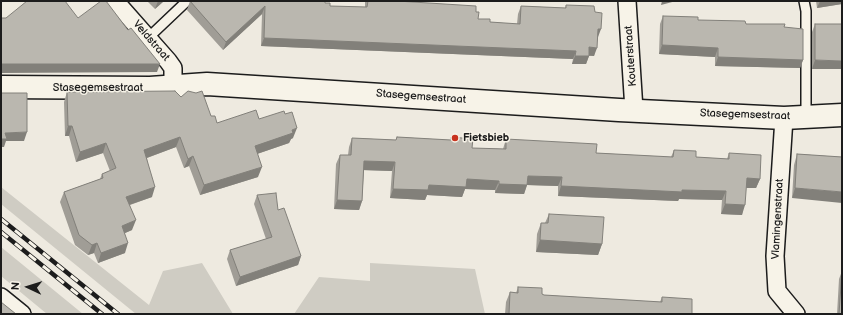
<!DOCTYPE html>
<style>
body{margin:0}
#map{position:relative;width:843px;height:315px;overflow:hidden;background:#eeeae0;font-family:"Balsamiq Sans",sans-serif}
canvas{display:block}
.frame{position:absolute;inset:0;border:2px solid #1c1c1c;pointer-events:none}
.north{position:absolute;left:8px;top:267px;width:40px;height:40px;-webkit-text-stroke:3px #f7f3e8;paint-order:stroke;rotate:274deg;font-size:11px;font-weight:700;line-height:16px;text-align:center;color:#1c1c1c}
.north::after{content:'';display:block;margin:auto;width:14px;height:18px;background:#1c1c1c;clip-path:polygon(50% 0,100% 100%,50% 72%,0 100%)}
</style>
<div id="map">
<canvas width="843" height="315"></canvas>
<div class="frame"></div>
<div class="north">N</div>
</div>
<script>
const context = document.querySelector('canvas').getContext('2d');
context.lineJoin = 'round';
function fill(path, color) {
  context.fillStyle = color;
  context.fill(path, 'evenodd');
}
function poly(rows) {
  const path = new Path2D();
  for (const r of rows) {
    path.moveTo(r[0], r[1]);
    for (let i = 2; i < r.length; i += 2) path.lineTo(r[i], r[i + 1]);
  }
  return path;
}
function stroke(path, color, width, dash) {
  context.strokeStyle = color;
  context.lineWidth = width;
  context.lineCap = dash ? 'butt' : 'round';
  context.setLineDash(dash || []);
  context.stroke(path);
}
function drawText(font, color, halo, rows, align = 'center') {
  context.font = font + ' "Balsamiq Sans",sans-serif';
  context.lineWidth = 3;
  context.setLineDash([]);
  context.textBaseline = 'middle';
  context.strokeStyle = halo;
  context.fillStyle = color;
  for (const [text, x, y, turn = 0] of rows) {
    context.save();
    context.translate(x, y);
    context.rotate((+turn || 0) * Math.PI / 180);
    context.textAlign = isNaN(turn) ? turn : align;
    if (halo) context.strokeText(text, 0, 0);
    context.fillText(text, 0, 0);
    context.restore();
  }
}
fill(poly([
 [1,187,149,305,163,271,202,263,233,314,136,314,1,204],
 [1,247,83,314,47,314,1,276],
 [370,263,475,269,485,314,294,314,319,277,370,281]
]), '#cfccc3');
const service = poly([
 [804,1,806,11,806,116],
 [148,38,187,1]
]);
const minor = poly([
 [115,1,168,61,173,68,173,87],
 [627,1,634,110],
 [784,118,775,256,777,291,796,314],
 [1,297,22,314]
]);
const tertiary = poly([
 [1,87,150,88,207,84,619,110,784,118,842,115]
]);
stroke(service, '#1c1c1c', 12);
stroke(minor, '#1c1c1c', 20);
stroke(tertiary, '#1c1c1c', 25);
stroke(service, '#f7f3e8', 9);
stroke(minor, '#f7f3e8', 17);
stroke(tertiary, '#f7f3e8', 22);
const rail = poly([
 [1,219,118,314],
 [1,232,102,314]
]);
stroke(rail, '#1c1c1c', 4.5);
stroke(rail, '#f7f3e8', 3, [9]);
fill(poly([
 [147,1,164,1,155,9],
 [190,1,325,3,330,6,365,7,365,1,397,1,476,12,478,19,490,22,517,24,518,14,521,6,565,8,566,5,598,37,594,56,589,56,586,64,572,64,573,59,261,46,262,14,223,50,187,10],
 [816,1,842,1,842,4,817,8],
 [663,16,698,20,784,27,803,60,800,68,715,66,715,57,659,54,660,24],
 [815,24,842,24,812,69,812,32],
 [67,92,181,97,211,116,217,123,259,119,293,138,291,139,289,143,257,154,258,177,200,195,189,166,184,168,176,147,147,158,152,197,130,205,132,230,125,233,125,253,98,263,94,253,88,255,75,245,60,202,64,192,100,179,102,174,110,171,103,153,76,162,69,136,65,136,64,102],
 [397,137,450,140,451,137,472,148,503,149,506,139,596,153,671,157,674,150,696,157,727,159,729,153,760,179,756,188,746,188,742,215,721,214,722,200,679,199,678,201,558,196,558,186,527,185,524,194,495,193,495,190,465,189,462,197,427,195,425,200,390,198,392,171,364,170,362,201,359,210,334,209,336,164,340,155,348,155,349,147,352,138,396,140],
 [797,154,842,157,792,198,794,165],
 [257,195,278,210,301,256,298,265,236,286,227,259,230,250,266,239,254,204],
 [549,214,602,244,598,255,536,252,537,234,541,223,545,223],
 [842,271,842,314,837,314,839,279],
 [518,287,544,295,660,302,662,297,692,314,505,314,506,302,510,292,516,293]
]), '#a09d96');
fill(poly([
 [158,1,164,1,155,9],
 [662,1,676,1,661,5],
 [820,1,842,1,842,4,817,8],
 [265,6,262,14,223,50,226,42],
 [598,29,601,29,598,37,595,37],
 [264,38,576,51,573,59,261,46],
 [662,45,718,48,715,57,659,54],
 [589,47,597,48,594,56,586,55],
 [575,56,589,56,586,64,572,64],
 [718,57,803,60,800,68,715,66],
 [815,60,842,61,842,69,812,69],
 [1,64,160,64,157,72,1,73],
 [68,126,72,126,69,136,65,136],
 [297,128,293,138,291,139,289,143,251,156,255,146],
 [27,132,24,141,6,141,4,147,1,147,1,139,5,133],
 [180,137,176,147,141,160,144,150],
 [106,143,103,153,76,162,80,152],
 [193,156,189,166,184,168,188,159],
 [364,161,395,162,392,171,361,170],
 [262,167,258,177,200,195,204,185],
 [528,176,562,177,558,186,527,185,524,194,495,193,499,184],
 [747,178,760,179,756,188,743,188],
 [467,179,499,181,495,190,465,189,462,197,427,195,425,200,390,198,393,189,429,185],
 [561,186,682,190,726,191,722,200,679,199,678,201,558,196],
 [155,187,152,197,123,207,126,197],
 [795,188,842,192,842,203,792,198],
 [337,200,362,201,359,210,334,209],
 [725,204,745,205,742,215,721,214],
 [136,220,132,230,118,236,122,226],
 [540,240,602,244,598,255,536,252],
 [97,243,94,253,88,255,92,245],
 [128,243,125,253,98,263,101,253],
 [301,256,298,265,236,286,240,277]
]), '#82807a');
const building = poly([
 [27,1,65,1,78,18,101,1,106,1,128,30,131,28,160,64,1,64,1,18,6,18,27,1],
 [190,1,325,1,325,3,330,3,330,6,367,7,368,1,397,1,476,6,476,12,479,12,478,19,490,19,490,22,520,24,521,6,566,8,566,5,594,6,595,12,602,13,601,29,598,29,597,48,589,47,589,56,575,56,576,51,264,38,265,6,226,42,190,1],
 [663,16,698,17,698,20,745,21,746,24,785,24,784,27,803,29,803,60,718,57,718,48,662,45,663,16],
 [815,24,842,24,842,61,815,60,815,24],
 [175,91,181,97,188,91,196,93,202,91,211,116,215,116,217,123,256,110,259,119,284,111,285,114,292,112,297,128,292,130,293,133,255,146,262,167,204,185,193,156,188,159,180,137,144,150,155,187,126,197,136,220,122,226,128,243,101,253,97,243,92,245,79,235,64,192,103,178,102,174,116,168,106,143,80,152,72,126,68,126,67,92,175,91],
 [1,93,27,93,27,132,5,133,7,139,1,139,1,93],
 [397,137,451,140,451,137,473,139,472,148,506,149,506,139,597,144,596,153,673,157,674,150,696,151,696,157,729,159,729,153,761,155,760,179,747,178,745,205,725,204,726,191,682,190,682,192,561,186,562,177,528,176,527,185,499,184,499,181,467,179,466,187,429,185,428,190,393,189,395,162,364,161,362,201,337,200,340,155,351,155,352,138,396,140,397,137],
 [797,154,842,157,842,192,795,188,797,154],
 [276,193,278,210,284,208,301,256,240,277,230,250,272,237,257,195,276,193],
 [549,214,604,217,602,244,540,240,541,223,548,223,549,214],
 [842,271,842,314,839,314,842,271],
 [518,287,542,288,542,294,544,295,662,302,662,297,692,299,692,314,509,314,510,292,518,293,518,287],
 [1,302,16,314,1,314,1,302]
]);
fill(building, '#bab7af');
stroke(building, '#82807a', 1);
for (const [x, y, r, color] of [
 [455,138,4,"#c8321e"]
]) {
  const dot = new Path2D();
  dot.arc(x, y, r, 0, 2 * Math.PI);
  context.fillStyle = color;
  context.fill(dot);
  stroke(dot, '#f7f3e8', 1.5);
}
drawText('11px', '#1c1c1c', '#f7f3e8', [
 ["Veldstraat",151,41,49],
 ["Kouterstraat",631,56,-94],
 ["Stasegemsestraat",98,88],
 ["Stasegemsestraat",421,97,4],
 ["Stasegemsestraat",745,115,2],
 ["Vlamingenstraat",778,219,-87]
]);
drawText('bold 11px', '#1c1c1c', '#f7f3e8', [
 ["Fietsbieb",463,138]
], 'left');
</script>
